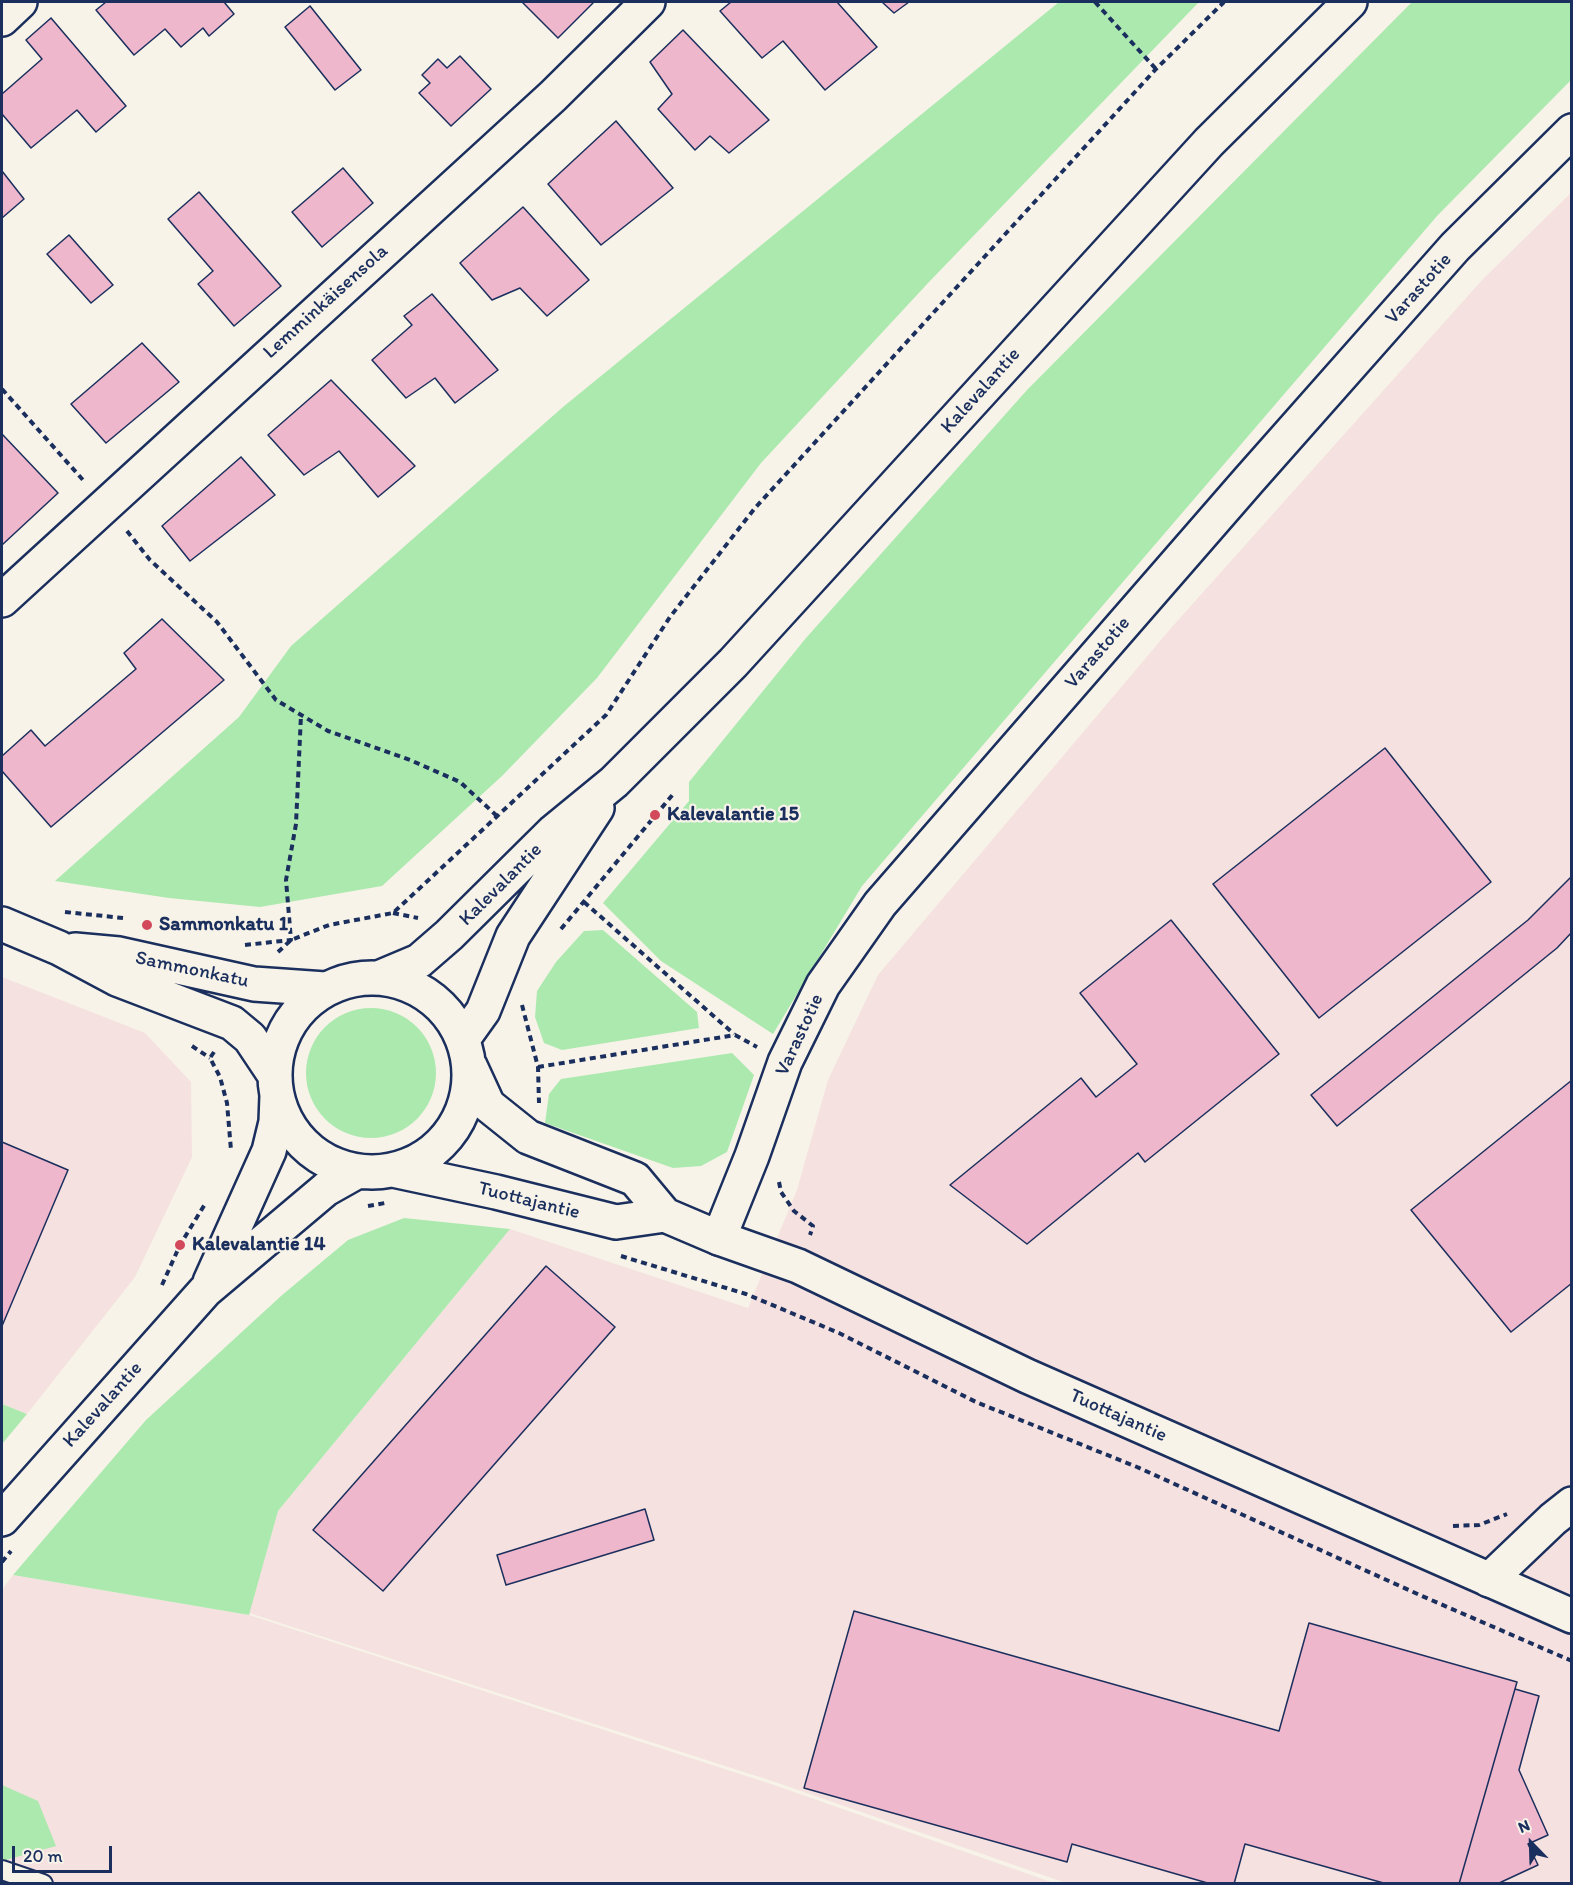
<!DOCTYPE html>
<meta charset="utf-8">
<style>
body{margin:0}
#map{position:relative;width:1573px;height:1885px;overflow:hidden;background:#f7f3e8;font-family:Itim,sans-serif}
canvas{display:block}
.frame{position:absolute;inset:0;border:3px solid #1b2f5e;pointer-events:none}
.north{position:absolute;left:1501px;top:1813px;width:60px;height:60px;-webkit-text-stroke:4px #f7f3e8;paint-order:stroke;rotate:337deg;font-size:16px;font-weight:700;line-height:24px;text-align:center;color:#1b2f5e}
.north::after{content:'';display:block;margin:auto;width:21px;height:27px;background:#1b2f5e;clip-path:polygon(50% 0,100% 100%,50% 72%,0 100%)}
.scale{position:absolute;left:12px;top:1846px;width:100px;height:27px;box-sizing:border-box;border:3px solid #1b2f5e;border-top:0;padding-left:8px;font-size:18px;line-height:21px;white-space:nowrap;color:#1b2f5e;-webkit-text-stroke:4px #f7f3e8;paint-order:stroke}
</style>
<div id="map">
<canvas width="1573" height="1885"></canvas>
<div class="frame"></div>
<div class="north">N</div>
<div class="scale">20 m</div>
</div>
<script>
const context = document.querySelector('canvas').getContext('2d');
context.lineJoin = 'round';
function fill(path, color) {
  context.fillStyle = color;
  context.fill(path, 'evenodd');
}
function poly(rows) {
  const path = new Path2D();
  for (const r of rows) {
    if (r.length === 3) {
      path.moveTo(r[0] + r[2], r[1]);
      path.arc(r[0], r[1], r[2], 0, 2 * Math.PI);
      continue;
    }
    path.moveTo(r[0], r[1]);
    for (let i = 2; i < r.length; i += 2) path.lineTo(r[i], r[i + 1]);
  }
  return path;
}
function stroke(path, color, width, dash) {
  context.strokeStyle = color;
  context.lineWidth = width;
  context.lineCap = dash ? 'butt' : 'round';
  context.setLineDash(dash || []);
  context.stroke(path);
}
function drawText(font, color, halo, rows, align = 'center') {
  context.font = font + ' Itim,sans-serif';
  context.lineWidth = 4.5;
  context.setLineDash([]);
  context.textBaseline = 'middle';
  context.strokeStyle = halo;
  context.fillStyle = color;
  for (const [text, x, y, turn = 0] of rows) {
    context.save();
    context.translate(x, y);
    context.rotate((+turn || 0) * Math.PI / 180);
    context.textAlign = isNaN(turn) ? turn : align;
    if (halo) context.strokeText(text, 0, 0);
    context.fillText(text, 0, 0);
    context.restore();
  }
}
fill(poly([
 [1571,193,1571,1883,1066,1883,775,1782,249,1613,278,1511,510,1229,748,1308,797,1190,828,1080,878,975,1172,627,1483,279],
 [2,977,145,1033,191,1082,192,1157,135,1277,27,1414,2,1404],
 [13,1575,249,1615,774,1785,1054,1883,2,1883,2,1590]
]), '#f5e1df');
fill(poly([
 [1059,2,1199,2,929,282,761,463,597,678,502,776,382,886,260,907,169,898,55,881,239,717,291,646,563,407],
 [1412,2,1571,2,1571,80,1437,216,862,886,773,1034,661,961,603,903,689,801,689,782,806,638,1027,390],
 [603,930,697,1012,699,1028,562,1050,544,1043,535,1017,537,991,556,962,584,931],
 [371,1073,65],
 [732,1053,754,1075,727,1152,701,1166,673,1168,545,1123,549,1094,561,1079],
 [404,1218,510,1229,278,1511,249,1615,13,1575,146,1420,281,1296,348,1240],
 [2,1404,27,1414,2,1444],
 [2,1785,38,1801,56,1846,2,1861]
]), '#ace9af');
const building = poly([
 [106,2,224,2,234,14,209,36,203,28,181,47,165,29,134,55,96,10,106,2],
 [522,2,592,2,593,3,558,38,522,2],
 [731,2,837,2,877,47,825,90,783,41,762,58,720,11,731,2],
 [882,2,909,2,894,13,882,2],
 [310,6,361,70,335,90,285,27,310,6],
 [51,18,126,106,96,132,77,110,31,148,2,114,2,94,42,59,26,40,51,18],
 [683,30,769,120,729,153,710,136,695,150,658,109,672,94,650,62,683,30],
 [460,56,491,89,451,126,419,93,430,83,422,75,438,59,447,68,460,56],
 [616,121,673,188,601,245,548,184,616,121],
 [343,168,373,203,322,247,292,212,343,168],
 [2,171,24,199,2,218,2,171],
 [199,192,281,286,234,326,198,284,213,271,168,219,199,192],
 [523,207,589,280,547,316,520,288,492,300,460,263,523,207],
 [69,235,113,285,91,303,47,254,69,235],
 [432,294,498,370,455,403,435,378,406,398,372,360,412,325,404,316,432,294],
 [142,343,179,382,106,443,71,404,142,343],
 [331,380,415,466,378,497,339,451,304,475,268,435,331,380],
 [2,434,58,493,2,545,2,434],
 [241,457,275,495,190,561,162,526,241,457],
 [162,619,224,680,51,827,2,771,2,756,31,730,45,746,136,669,124,653,162,619],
 [1385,748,1491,882,1319,1018,1213,884,1385,748],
 [1572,876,1572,932,1557,948,1337,1126,1311,1095,1528,920,1572,876],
 [1171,920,1279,1054,1145,1162,1138,1153,1027,1244,950,1185,1081,1078,1096,1097,1137,1064,1080,993,1171,920],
 [1572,1080,1572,1283,1511,1332,1411,1210,1572,1080],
 [2,1142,68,1170,2,1326,2,1142],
 [546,1266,615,1327,383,1591,313,1530,546,1266],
 [645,1509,654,1540,506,1585,497,1555,645,1509],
 [854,1611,1279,1731,1309,1623,1517,1682,1459,1884,1387,1884,1245,1844,1234,1884,1211,1884,1072,1844,1067,1862,804,1788,854,1611],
 [1515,1689,1539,1696,1519,1770,1548,1835,1528,1844,1538,1865,1497,1884,1459,1884,1515,1689]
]);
fill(building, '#efb7cb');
stroke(building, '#1b2f5e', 1.5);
const lane = poly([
 [2,1870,43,1884]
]);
const street = poly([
 [2,19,20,2],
 [2,600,553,96,648,2],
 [719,1238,752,1156,785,1062,823,985,880,904,1248,481,1455,247,1572,131],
 [1489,1580,1553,1519,1572,1504]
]);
const secondary = poly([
 [2,924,59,948,117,979,232,1023,250,1038,274,1074],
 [75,950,119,954,254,984,325,989],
 [381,977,419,961,449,935,553,832,614,782,733,663,1209,142,1350,2],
 [372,1075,97],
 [463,1039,483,1011,513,936,597,808],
 [470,1066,488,1105,528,1137,635,1179,665,1215,719,1238,798,1266,1027,1376,1572,1616],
 [393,1170,496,1192,616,1222,665,1215],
 [210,1282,269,1151,276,1122,277,1095],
 [2,1519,205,1291,326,1189,358,1171]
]);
stroke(lane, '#1b2f5e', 22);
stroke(street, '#1b2f5e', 38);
stroke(secondary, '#1b2f5e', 38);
stroke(poly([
 [1095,2,1156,69],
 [2,389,83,480],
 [127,531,150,560,217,622,276,700,328,731,410,760,460,782,497,816],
 [584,902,734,1034],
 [65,912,123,918],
 [393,913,418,918],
 [561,929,674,793],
 [245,945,291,940,286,880,296,824,301,715],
 [278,952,291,940,329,925,393,913,606,715,670,617,755,508,1156,69,1224,2],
 [522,1005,538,1067,539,1103],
 [192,1046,210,1058],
 [214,1052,210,1058,220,1077,227,1103,231,1150],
 [538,1067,735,1035,757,1047],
 [779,1182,781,1192,794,1211,813,1226,810,1235],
 [368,1206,385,1203],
 [621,1256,746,1294,839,1333,976,1402,1137,1467,1422,1596,1572,1661],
 [162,1285,180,1245,205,1204],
 [1453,1526,1479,1525,1507,1514],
 [2,1562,11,1551]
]), '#1b2f5e', 4, [6, 4.5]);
stroke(lane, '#f7f3e8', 18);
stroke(street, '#f7f3e8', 33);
stroke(secondary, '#f7f3e8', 33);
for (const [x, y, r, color] of [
 [655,815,6,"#d1495b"],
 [147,925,6,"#d1495b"],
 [180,1245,6,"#d1495b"]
]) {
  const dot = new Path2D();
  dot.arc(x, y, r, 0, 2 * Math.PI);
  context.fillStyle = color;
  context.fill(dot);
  stroke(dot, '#f7f3e8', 2);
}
drawText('20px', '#1b2f5e', '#f7f3e8', [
 ["Varastotie",1419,289,-48],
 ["Lemminkäisensola",326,302,-42],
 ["Kalevalantie",981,391,-48],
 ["Varastotie",1098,653,-49],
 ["Kalevalantie",501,885,-45],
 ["Sammonkatu",192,970,12],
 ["Varastotie",800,1035,-65],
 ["Tuottajantie",529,1201,14],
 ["Kalevalantie",103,1405,-48],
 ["Tuottajantie",1118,1416,24]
]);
drawText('bold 20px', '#1b2f5e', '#f7f3e8', [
 ["Kalevalantie 15",667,815],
 ["Sammonkatu 1",159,925],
 ["Kalevalantie 14",192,1245]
], 'left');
</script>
